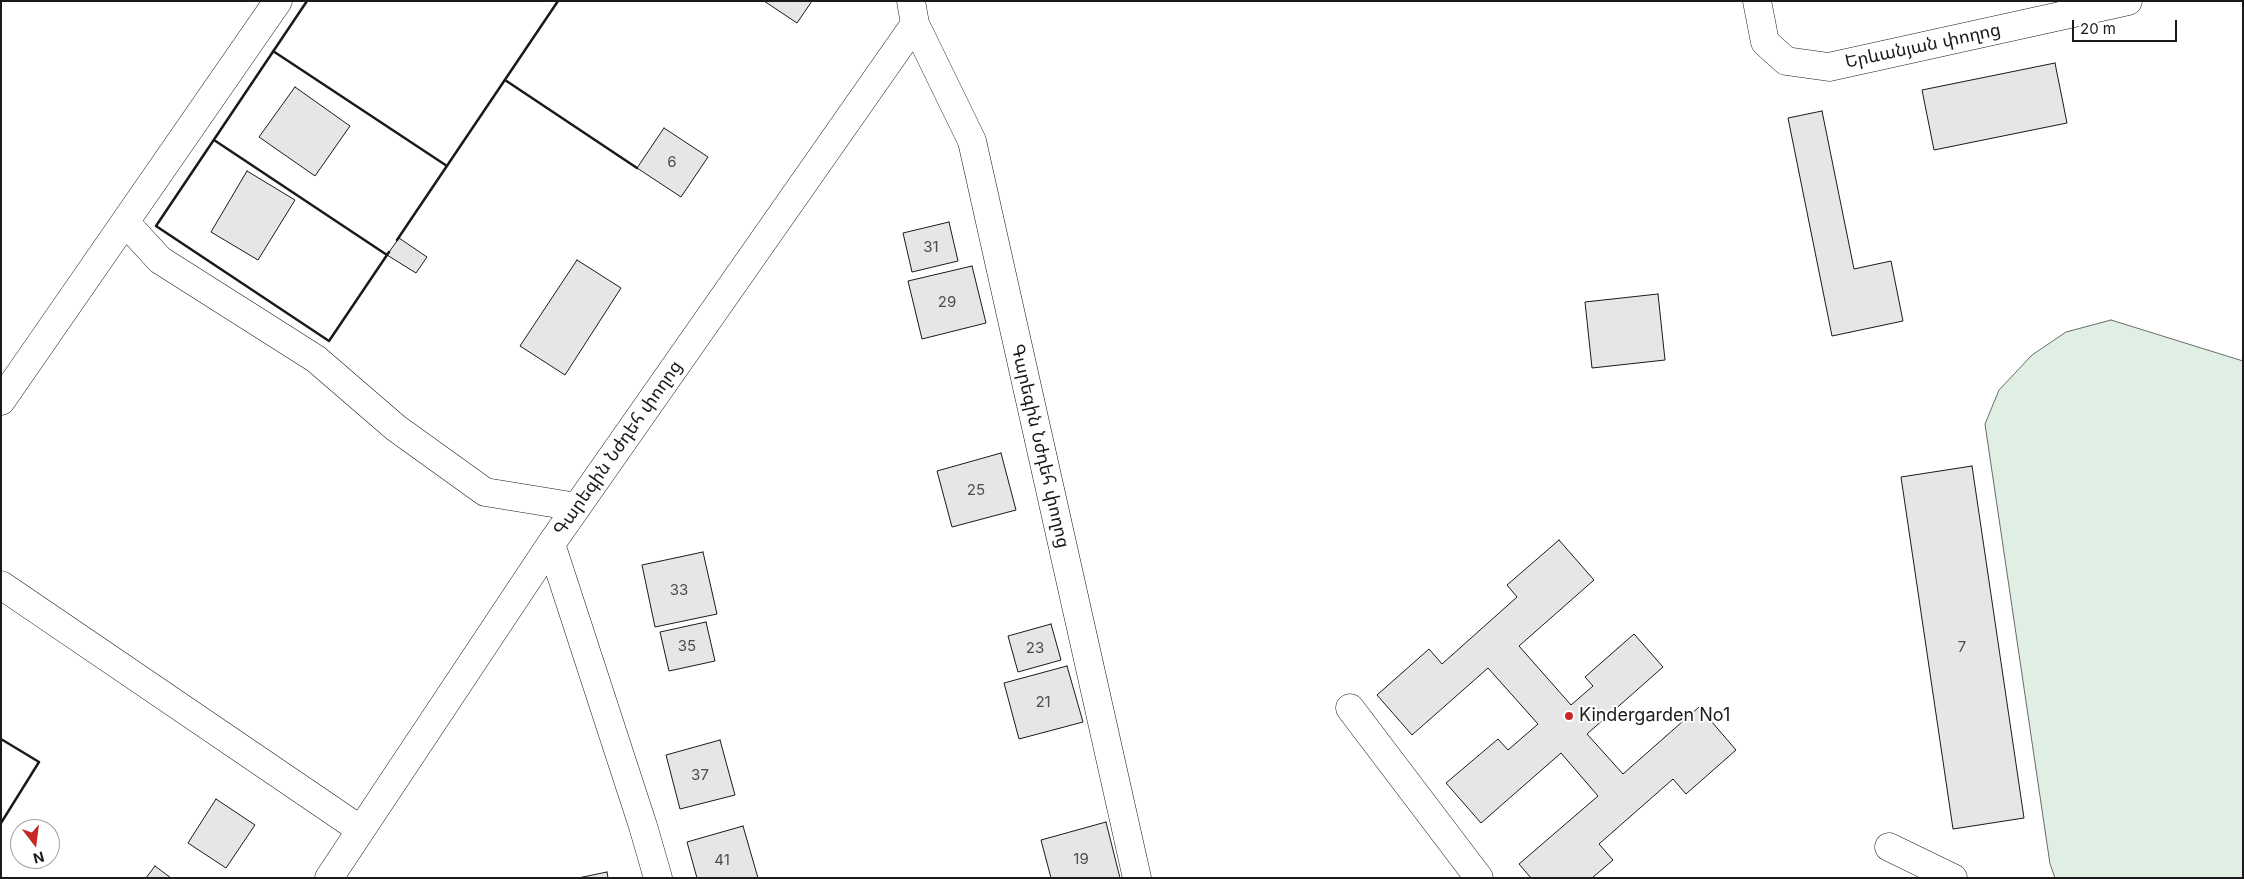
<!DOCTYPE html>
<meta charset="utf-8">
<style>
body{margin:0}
#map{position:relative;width:2244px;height:879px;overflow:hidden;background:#fff;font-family:Inter,sans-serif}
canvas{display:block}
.frame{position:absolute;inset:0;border:2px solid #1a1a1a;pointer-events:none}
.north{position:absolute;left:10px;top:819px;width:50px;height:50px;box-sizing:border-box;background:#fff;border:1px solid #a3a3a3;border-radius:50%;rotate:165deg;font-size:14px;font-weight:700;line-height:20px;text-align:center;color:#1a1a1a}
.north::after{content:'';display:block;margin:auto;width:18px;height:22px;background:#c62828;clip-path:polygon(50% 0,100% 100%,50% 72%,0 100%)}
.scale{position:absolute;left:2072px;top:20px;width:105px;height:22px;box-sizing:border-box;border:2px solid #1a1a1a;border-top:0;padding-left:6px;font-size:15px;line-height:18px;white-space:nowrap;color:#1a1a1a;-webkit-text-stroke:4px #fff;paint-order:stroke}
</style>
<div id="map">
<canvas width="2244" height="879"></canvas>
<div class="frame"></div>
<div class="north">N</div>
<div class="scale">20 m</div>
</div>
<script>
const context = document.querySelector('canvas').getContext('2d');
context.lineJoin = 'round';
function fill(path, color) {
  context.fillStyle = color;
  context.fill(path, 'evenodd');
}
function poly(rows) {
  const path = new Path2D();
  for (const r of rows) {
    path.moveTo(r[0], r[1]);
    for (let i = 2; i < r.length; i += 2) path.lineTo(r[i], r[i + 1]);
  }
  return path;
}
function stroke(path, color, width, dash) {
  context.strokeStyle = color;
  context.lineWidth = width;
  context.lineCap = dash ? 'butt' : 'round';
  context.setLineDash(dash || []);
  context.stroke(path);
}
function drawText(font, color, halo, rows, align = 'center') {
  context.font = font + ' Inter,"Noto Sans Armenian",sans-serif';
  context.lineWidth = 4;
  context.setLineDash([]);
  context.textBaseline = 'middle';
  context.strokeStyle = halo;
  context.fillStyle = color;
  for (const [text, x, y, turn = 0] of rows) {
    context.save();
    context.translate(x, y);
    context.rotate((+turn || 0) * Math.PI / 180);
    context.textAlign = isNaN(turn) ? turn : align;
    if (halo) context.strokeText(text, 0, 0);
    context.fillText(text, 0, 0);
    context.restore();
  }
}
const green = poly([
 [2111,320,2243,361,2243,878,2055,878,2050,864,1985,424,1999,390,2032,355,2066,332,2111,320]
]);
fill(green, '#e0efe3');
stroke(green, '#6a6a6a', 1);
const building = poly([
 [764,1,812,1,797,23,764,1],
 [2055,63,2067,123,1934,150,1922,90,2055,63],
 [295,87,350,126,315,176,259,137,295,87],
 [1822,111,1854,269,1891,261,1903,321,1832,336,1788,118,1822,111],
 [664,128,708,157,681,197,637,168,664,128],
 [247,171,295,200,258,260,211,232,247,171],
 [949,222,958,261,912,272,903,233,949,222],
 [399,238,427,257,416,273,387,255,399,238],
 [577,260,621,288,565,375,520,346,577,260],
 [972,266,986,323,922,339,908,281,972,266],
 [1658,294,1665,360,1592,368,1585,302,1658,294],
 [1001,453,1016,510,952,527,937,471,1001,453],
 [1972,466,2024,818,1953,829,1901,477,1972,466],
 [1559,540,1594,580,1519,646,1571,705,1593,686,1585,677,1634,634,1663,667,1587,734,1623,774,1699,707,1736,750,1686,794,1673,779,1599,844,1613,860,1592,878,1531,878,1519,864,1598,796,1561,753,1481,823,1446,783,1498,739,1508,750,1538,724,1488,668,1412,735,1377,695,1429,649,1442,664,1517,597,1507,585,1559,540],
 [703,552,717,614,655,627,642,565,703,552],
 [706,622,715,661,669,671,660,632,706,622],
 [1051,624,1061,660,1018,672,1008,636,1051,624],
 [1067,666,1083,722,1019,739,1004,683,1067,666],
 [720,740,735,795,680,809,666,755,720,740],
 [216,799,255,825,226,868,188,843,216,799],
 [1106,822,1120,878,1051,878,1041,840,1106,822],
 [743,826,758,878,697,878,687,842,743,826],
 [155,866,171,878,146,878,155,866],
 [607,872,608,878,578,878,607,872]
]);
fill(building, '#e6e6e6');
stroke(building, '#1a1a1a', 1);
const street = poly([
 [911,1,915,24,972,141,1137,878],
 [1757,1,1765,42,1786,61,1829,67,2128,1],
 [126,223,160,260,316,359,396,428,485,492,577,507],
 [1,401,278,1],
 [551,544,643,826,658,878],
 [1,585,361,830],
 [1350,708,1479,878],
 [1889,847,1953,878],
 [329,878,551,544,915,24]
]);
stroke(street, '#1a1a1a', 29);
stroke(street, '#fff', 28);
stroke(poly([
 [307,1,156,226,329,341,389,252],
 [273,51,447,166],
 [505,80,637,168],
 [214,140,387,255],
 [397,240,558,1],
 [1,739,39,762,1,823]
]), '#1a1a1a', 2.5);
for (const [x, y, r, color] of [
 [1569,716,5,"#c62828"]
]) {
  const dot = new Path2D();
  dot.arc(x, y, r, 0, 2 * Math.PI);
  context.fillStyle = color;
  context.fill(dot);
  stroke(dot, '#fff', 2);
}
drawText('15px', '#4d4d4d', null, [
 ["6",672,162],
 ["31",931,247],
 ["29",947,302],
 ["25",976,490],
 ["33",679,590],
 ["35",687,646],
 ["7",1962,647],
 ["23",1035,648],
 ["21",1043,702],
 ["37",700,775],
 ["19",1081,859],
 ["41",722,860]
]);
drawText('18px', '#1a1a1a', '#fff', [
 ["Երևանյան փողոց",1923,46,-12],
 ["Գարեգին Նժդեհ փողոց",1040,446,77],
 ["Գարեգին Նժդեհ փողոց",618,448,-55]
]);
drawText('18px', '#1a1a1a', '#fff', [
 ["Kindergarden No1",1579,716]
], 'left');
</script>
